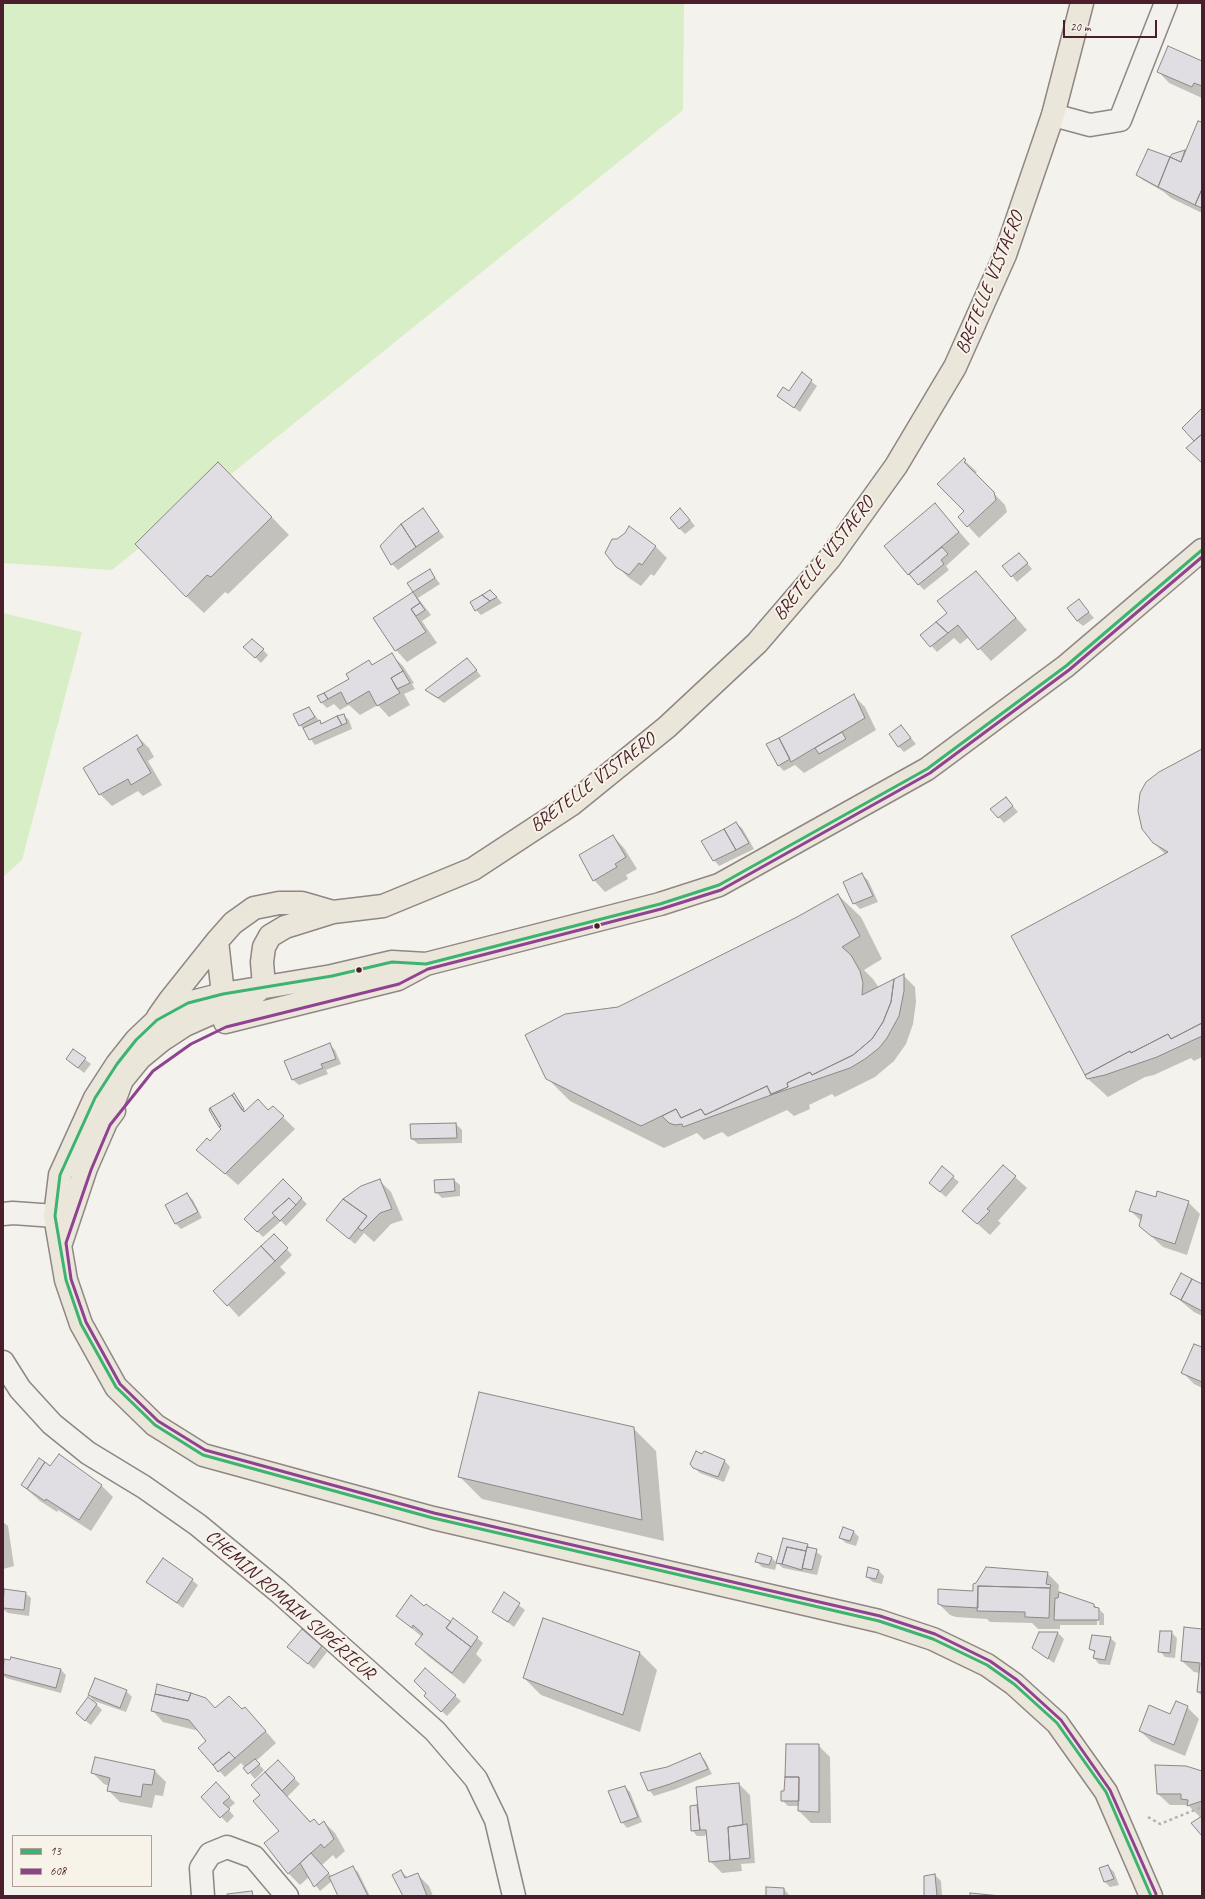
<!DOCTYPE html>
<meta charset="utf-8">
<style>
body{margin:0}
#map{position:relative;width:1205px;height:1899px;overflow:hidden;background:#f4f2ec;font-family:Caveat,sans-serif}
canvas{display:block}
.frame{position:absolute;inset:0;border:4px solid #4a1f2b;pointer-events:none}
.legend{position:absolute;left:12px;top:1835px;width:140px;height:52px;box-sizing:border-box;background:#f7f3e8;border:1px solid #b29e9c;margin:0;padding:5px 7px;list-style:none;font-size:12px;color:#4a1f2b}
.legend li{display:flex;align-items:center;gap:8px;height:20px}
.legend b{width:20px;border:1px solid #b29e9c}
.scale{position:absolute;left:1063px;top:20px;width:94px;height:18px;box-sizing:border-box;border:2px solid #4a1f2b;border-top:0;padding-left:5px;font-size:12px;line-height:14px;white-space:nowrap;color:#4a1f2b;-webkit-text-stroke:3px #f7f3e8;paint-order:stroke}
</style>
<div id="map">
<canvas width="1205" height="1899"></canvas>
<div class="frame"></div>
<ul class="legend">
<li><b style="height:5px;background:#3cb371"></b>13</li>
<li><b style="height:5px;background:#904292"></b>608</li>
</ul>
<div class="scale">20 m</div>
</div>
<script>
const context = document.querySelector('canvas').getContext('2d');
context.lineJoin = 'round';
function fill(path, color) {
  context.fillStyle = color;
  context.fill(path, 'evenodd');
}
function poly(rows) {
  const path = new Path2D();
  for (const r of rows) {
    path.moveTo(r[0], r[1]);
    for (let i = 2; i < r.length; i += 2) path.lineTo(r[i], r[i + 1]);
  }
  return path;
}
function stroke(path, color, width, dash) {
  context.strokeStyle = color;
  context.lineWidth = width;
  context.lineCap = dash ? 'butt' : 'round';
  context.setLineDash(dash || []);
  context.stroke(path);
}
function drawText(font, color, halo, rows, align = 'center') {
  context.font = font + ' Caveat,sans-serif';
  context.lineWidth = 4;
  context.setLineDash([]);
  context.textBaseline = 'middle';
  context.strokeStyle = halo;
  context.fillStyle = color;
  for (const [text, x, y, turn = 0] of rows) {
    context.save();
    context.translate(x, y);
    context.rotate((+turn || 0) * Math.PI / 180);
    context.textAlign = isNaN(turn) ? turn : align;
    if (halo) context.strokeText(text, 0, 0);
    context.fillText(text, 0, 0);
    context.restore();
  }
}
fill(poly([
 [3,3,684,3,683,110,112,570,3,563],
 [3,613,82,632,22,860,3,877]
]), '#d8eec6');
fill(poly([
 [1202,62,1202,98,1169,83,1158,71],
 [1202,123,1202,213,1171,198,1164,192,1143,180,1137,174,1170,158,1173,155,1186,152],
 [802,374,817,386,800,412,778,396,789,392],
 [964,460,977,472,975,474,1005,505,1007,512,979,538,968,526,965,511],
 [236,480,289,535,228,594,225,592,204,613,186,596],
 [935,504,970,544,946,566,949,570,924,590,909,574],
 [423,510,444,537,398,570,392,564,381,546],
 [686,515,695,526,685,534,679,528],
 [629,528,656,547,667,558,654,576,651,574,641,586,629,578,617,566,617,540,626,534],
 [1024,559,1032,569,1017,582,1004,566],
 [430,570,440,584,418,598,431,615,422,621,437,643,407,662,396,650,375,618,415,592,409,583],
 [976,572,1027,630,991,661,969,637,960,644,954,638,937,652,921,635,948,613],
 [496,596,502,603,481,615,476,610],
 [1079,601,1094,618,1083,626,1077,621],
 [245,647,263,650,268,655,261,663],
 [392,655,403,666,414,683,412,684,415,689,404,694,410,705,389,717,378,705,360,715,349,705,340,710,334,704,327,708,322,703,369,661,373,665],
 [472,665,481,676,444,703,426,690],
 [854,696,865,707,876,730,804,773,795,765,784,771,779,766],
 [309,708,322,724,344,715,349,720,352,729,315,745,300,725],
 [906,732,916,744,904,752,898,746],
 [137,736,149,748,154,757,148,761,162,785,143,796,138,791,112,806,100,794],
 [1202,750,1202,1057,1194,1061,1191,1058,1154,1075,1145,1077,1108,1097,1087,1078,1166,855,1153,842],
 [1006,798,1018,812,1004,823,992,809],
 [736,823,742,828,754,849,719,866,714,860],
 [613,836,624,848,637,869,626,875,628,879,605,892,594,880],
 [862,875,868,880,878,902,860,909,854,903],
 [838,895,861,917,882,959,864,970,873,979,879,988,903,975,915,987,916,1002,913,1024,906,1044,894,1061,875,1077,835,1097,832,1094,809,1105,810,1109,794,1116,787,1110,728,1137,722,1132,704,1140,697,1133,664,1148,570,1101,547,1078,618,1008,798,917],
 [329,1044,335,1050,341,1064,326,1070,328,1074,299,1085,293,1080,285,1062],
 [73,1050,91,1064,84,1073,73,1064],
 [233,1095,246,1112,269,1111,273,1107,295,1129,238,1185,198,1150,210,1142,222,1129],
 [456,1124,462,1130,462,1143,418,1144,412,1139],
 [1003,1166,1027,1188,998,1221,1001,1223,990,1235,963,1211],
 [953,1177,959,1182,946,1197,935,1188],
 [454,1180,460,1185,460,1196,442,1198,436,1192],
 [283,1181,307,1204,286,1226,281,1221,263,1237,245,1219],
 [380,1181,391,1192,403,1220,391,1224,374,1242,364,1233,355,1244,333,1225],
 [187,1194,193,1200,202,1218,181,1229,176,1224,166,1206],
 [1157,1198,1188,1202,1200,1214,1187,1255,1163,1247,1140,1226,1141,1221,1130,1210],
 [274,1235,292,1255,280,1267,286,1273,239,1317,215,1291],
 [1202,1285,1202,1316,1194,1312,1172,1294],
 [1202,1348,1202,1388,1194,1384,1183,1373],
 [633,1428,656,1451,664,1541,482,1499,459,1476],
 [704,1452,725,1461,730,1467,724,1482,700,1473,694,1467],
 [50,1467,101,1485,113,1497,91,1531,58,1510,57,1512,40,1501,22,1485],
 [3,1522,8,1526,14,1566,3,1569],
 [854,1532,859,1537,856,1546,846,1543,840,1538],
 [807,1545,822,1556,817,1575,783,1568,777,1563],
 [771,1557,777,1563,775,1570,762,1567,757,1562],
 [878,1570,884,1576,882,1584,873,1582,867,1577],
 [1047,1573,1059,1585,1058,1597,1094,1605,1104,1614,1104,1625,1060,1625,1060,1629,1038,1629,1032,1623,990,1622,987,1619,956,1617,950,1615,939,1604,974,1592],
 [1098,1610,1100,1612,1099,1625,1097,1625],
 [192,1580,198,1585,183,1608,148,1582],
 [5,1590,25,1593,31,1598,29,1616,8,1613,3,1609],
 [504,1594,525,1610,514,1627,493,1611],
 [424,1607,451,1623,454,1619,483,1643,476,1654,482,1660,464,1684,428,1656,416,1644,422,1637,397,1616],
 [1202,1630,1202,1696,1198,1692,1200,1673,1194,1672,1182,1661],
 [1171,1632,1177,1638,1175,1658,1165,1657,1160,1651],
 [1039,1633,1058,1633,1064,1639,1054,1663,1033,1648],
 [1110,1638,1116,1643,1110,1665,1099,1664,1094,1658,1095,1653,1091,1649],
 [289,1647,321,1647,327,1652,314,1669],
 [640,1653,657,1670,640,1732,541,1695,524,1678],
 [4,1660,61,1670,66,1675,61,1693,6,1678,3,1675],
 [425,1670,461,1701,447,1716,431,1701,428,1693],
 [126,1691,132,1697,126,1712,94,1701,89,1695],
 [206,1699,216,1709,242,1710,256,1720,276,1743,256,1761,264,1770,255,1779,241,1763,225,1777,199,1749,208,1741,199,1731,163,1722,152,1710],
 [96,1704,102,1710,91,1725,83,1719],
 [1187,1707,1199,1719,1185,1756,1152,1742,1140,1731],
 [818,1745,830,1757,831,1823,811,1823,799,1811,800,1806,788,1806,782,1800,785,1792],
 [700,1755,705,1760,712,1774,676,1789,654,1796,649,1790,668,1768],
 [278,1762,300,1784,287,1797,311,1822,319,1826,324,1822,335,1833,345,1851,336,1859,333,1855,322,1865,332,1877,352,1867,358,1872,370,1896,340,1896,332,1881,320,1891,309,1877,300,1885,289,1874,265,1843,280,1831,261,1795],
 [155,1771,166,1782,163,1796,155,1795,152,1808,120,1802,108,1790,109,1786,104,1784,93,1773],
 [1202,1772,1202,1816,1200,1817,1188,1805,1170,1805,1158,1794],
 [216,1784,235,1803,228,1809,234,1816,227,1823,203,1797],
 [739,1784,750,1795,755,1863,741,1864,742,1871,722,1873,710,1861,708,1837,705,1834,705,1836,697,1836,692,1830,697,1806,699,1808],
 [625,1787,630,1792,642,1822,627,1828,622,1822],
 [1108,1866,1114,1872,1119,1885,1110,1887,1105,1882,1100,1869],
 [401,1871,408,1878,417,1874,429,1886,433,1896,404,1896],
 [935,1875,941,1881,942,1896,925,1896],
 [784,1889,790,1896,767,1896]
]), '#0003');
const building = poly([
 [1168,46,1202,61,1202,86,1194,83,1192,87,1157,72,1168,46],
 [1198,121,1202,122,1202,189,1195,205,1158,187,1170,157,1181,162,1198,121],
 [1148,149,1170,157,1158,187,1136,175,1148,149],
 [1185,150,1181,162,1170,157,1172,154,1185,150],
 [1202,189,1202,208,1195,205,1202,189],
 [802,372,812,380,794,408,777,396,783,387,789,391,802,372],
 [1202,408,1202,434,1194,441,1182,428,1202,408],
 [1202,434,1202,463,1186,448,1202,434],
 [964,458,966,460,964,462,994,492,996,500,967,527,958,517,964,511,937,484,964,458],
 [218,462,272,517,211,577,207,575,186,597,135,544,218,462],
 [935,503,959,532,908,575,884,546,935,503],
 [423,508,439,531,416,547,401,524,423,508],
 [680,508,690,520,679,529,670,518,680,508],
 [401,524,416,547,391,565,380,546,401,524],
 [629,526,656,546,642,565,639,563,629,575,616,567,605,553,612,539,617,539,625,533,629,526],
 [942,547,948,554,941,560,944,564,918,585,909,574,942,547],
 [1019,553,1028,563,1011,577,1002,566,1019,553],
 [430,569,435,578,413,592,407,583,430,569],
 [976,571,1016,618,978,650,958,625,948,633,936,622,947,613,937,601,976,571],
 [490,590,497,597,490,601,482,595,490,590],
 [413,592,420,603,411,609,426,632,395,651,373,618,413,592],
 [482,595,490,601,475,611,470,602,482,595],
 [1079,599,1089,612,1077,621,1067,608,1079,599],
 [420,603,425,610,416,616,411,609,420,603],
 [936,622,948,633,930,647,920,635,936,622],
 [252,639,264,649,255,658,243,647,252,639],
 [392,653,403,671,391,678,400,693,377,706,369,691,347,704,341,692,328,699,324,693,349,679,346,674,369,660,372,665,392,653],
 [467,658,477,670,438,698,425,690,467,658],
 [403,671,410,683,397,689,391,678,403,671],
 [324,693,328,699,321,703,317,696,324,693],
 [854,694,865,718,791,762,779,738,854,694],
 [309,707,315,717,299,726,293,714,309,707],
 [344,714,347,723,342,725,337,716,344,714],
 [337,716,342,725,309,740,303,728,320,720,321,724,337,716],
 [901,725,911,738,898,747,889,734,901,725],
 [842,732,846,739,819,754,815,748,842,732],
 [137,735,143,745,137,749,151,773,131,785,128,779,99,795,83,768,137,735],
 [779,738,790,759,778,766,766,744,779,738],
 [1202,749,1202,1023,1171,1039,1168,1034,1131,1053,1130,1051,1085,1075,1011,936,1168,852,1153,843,1142,829,1138,811,1140,793,1146,782,1159,772,1202,749],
 [1006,797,1013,806,998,818,990,809,1006,797],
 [736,822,749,843,736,850,724,829,736,822],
 [724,829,736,850,713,861,701,841,724,829],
 [613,835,626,857,615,864,617,867,593,881,579,855,613,835],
 [862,873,873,896,853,904,843,882,862,873],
 [838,894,860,936,842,947,851,955,860,971,863,983,862,995,894,979,891,1002,883,1022,872,1039,853,1055,812,1075,810,1072,787,1083,788,1087,771,1094,767,1086,705,1115,701,1109,681,1118,676,1109,641,1126,546,1079,525,1035,565,1014,618,1007,797,917,838,894],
 [904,974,904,991,899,1016,887,1038,879,1048,865,1059,850,1068,771,1095,788,1087,787,1083,810,1072,812,1075,853,1055,872,1039,883,1022,891,1002,894,979,904,974],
 [1202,1023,1202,1036,1157,1057,1105,1075,1087,1079,1085,1075,1130,1051,1131,1053,1168,1034,1171,1039,1202,1023],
 [330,1043,336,1059,321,1064,323,1068,292,1080,284,1061,330,1043],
 [73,1049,86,1058,78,1068,66,1059,73,1049],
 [767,1086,771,1095,683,1127,682,1124,675,1125,669,1123,662,1116,676,1109,681,1118,701,1109,705,1115,767,1086],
 [234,1093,244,1109,242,1110,232,1095,234,1093],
 [232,1095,244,1112,258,1099,268,1110,273,1106,284,1116,225,1174,196,1150,207,1138,210,1141,221,1129,219,1127,221,1126,210,1108,232,1095],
 [210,1108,221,1126,219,1127,209,1110,210,1108],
 [456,1123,457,1138,411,1139,410,1124,456,1123],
 [1003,1165,1016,1176,987,1209,990,1211,977,1224,962,1211,1003,1165],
 [942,1166,954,1176,940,1192,929,1183,942,1166],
 [283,1179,302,1198,296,1205,289,1198,272,1213,275,1216,257,1232,244,1219,283,1179],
 [380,1179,392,1209,380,1213,362,1231,358,1228,367,1216,343,1199,361,1186,380,1179],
 [454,1179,455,1191,435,1193,434,1180,454,1179],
 [1136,1191,1156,1197,1157,1191,1189,1201,1175,1244,1151,1236,1139,1226,1142,1215,1129,1211,1136,1191],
 [187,1193,198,1212,175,1224,165,1205,187,1193],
 [289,1198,296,1205,280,1221,272,1213,289,1198],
 [343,1199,367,1216,349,1239,326,1220,343,1199],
 [274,1234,288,1248,275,1261,261,1246,274,1234],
 [261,1246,275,1261,227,1306,213,1291,261,1246],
 [1181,1273,1192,1279,1181,1300,1170,1294,1181,1273],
 [1192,1279,1202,1284,1202,1311,1181,1300,1192,1279],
 [1194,1344,1202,1347,1202,1382,1181,1373,1194,1344],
 [479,1392,634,1427,642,1520,458,1477,479,1392],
 [696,1451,702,1454,704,1451,725,1460,718,1477,693,1468,690,1464,696,1451],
 [59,1454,102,1485,79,1520,46,1499,45,1501,27,1489,45,1462,50,1466,59,1454],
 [39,1458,45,1462,27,1489,21,1485,39,1458],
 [843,1527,854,1531,850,1541,839,1538,843,1527],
 [783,1538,808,1544,806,1551,787,1547,782,1564,776,1563,783,1538],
 [787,1547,806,1551,802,1570,782,1564,787,1547],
 [807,1547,817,1549,812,1570,802,1568,807,1547],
 [758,1553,772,1557,769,1565,755,1562,758,1553],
 [163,1558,193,1579,177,1603,146,1582,163,1558],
 [868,1567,879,1570,876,1579,866,1577,868,1567],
 [986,1567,1048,1572,1046,1584,1051,1585,1050,1588,978,1586,978,1608,944,1606,938,1604,938,1589,973,1591,973,1584,976,1583,986,1567],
 [978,1586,1050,1588,1049,1618,1025,1617,1025,1612,977,1611,978,1586],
 [4,1589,26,1592,24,1610,3,1608,4,1589],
 [504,1592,520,1603,508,1622,492,1612,504,1592],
 [1059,1592,1094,1604,1094,1607,1099,1608,1099,1620,1054,1620,1055,1598,1058,1598,1059,1592],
 [411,1595,424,1606,426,1604,451,1622,446,1628,471,1647,452,1673,415,1644,423,1634,413,1625,412,1628,396,1616,411,1595],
 [453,1618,478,1637,471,1647,446,1628,453,1618],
 [543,1618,640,1652,623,1715,523,1678,543,1618],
 [1184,1627,1202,1629,1202,1692,1197,1692,1200,1663,1181,1661,1184,1627],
 [302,1629,322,1646,308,1664,287,1647,302,1629],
 [1160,1631,1172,1631,1170,1653,1158,1652,1160,1631],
 [1039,1632,1058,1632,1048,1659,1032,1648,1039,1632],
 [1092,1635,1111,1637,1105,1660,1093,1658,1095,1651,1089,1649,1092,1635],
 [11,1657,61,1669,56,1688,3,1674,4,1659,10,1660,11,1657],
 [425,1668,456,1695,441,1712,424,1696,426,1693,414,1681,425,1668],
 [95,1678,127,1690,120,1708,88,1695,95,1678],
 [157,1684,191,1693,188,1701,155,1694,157,1684],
 [191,1693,206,1698,215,1708,229,1696,242,1709,245,1707,266,1731,235,1758,229,1752,213,1765,198,1748,206,1741,189,1720,151,1711,155,1694,188,1701,191,1693],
 [88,1697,97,1704,85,1721,76,1713,88,1697],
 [1176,1701,1188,1706,1174,1745,1139,1731,1149,1705,1170,1714,1176,1701],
 [786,1744,819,1744,819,1812,798,1811,799,1777,785,1777,786,1744],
 [229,1752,235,1758,218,1772,213,1765,229,1752],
 [700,1753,708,1769,670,1784,648,1791,640,1773,667,1767,700,1753],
 [95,1757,155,1770,152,1785,143,1784,141,1797,107,1791,110,1778,91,1773,95,1757],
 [255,1759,260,1764,248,1774,243,1768,255,1759],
 [278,1760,295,1778,282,1791,265,1772,278,1760],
 [1155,1765,1186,1766,1202,1771,1202,1801,1187,1806,1188,1800,1181,1799,1181,1794,1157,1794,1155,1765],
 [265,1772,310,1822,314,1819,319,1825,324,1821,334,1839,324,1848,321,1844,288,1874,264,1843,279,1831,253,1801,260,1795,251,1785,265,1772],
 [785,1777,799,1777,799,1801,781,1801,781,1791,784,1791,785,1777],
 [216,1782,230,1797,223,1803,230,1809,220,1818,201,1797,216,1782],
 [739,1783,743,1825,728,1827,730,1860,709,1862,706,1830,700,1830,696,1787,739,1783],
 [625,1786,638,1817,621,1823,608,1791,625,1786],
 [697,1805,700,1830,691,1831,690,1806,697,1805],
 [1202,1816,1202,1836,1191,1823,1202,1816],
 [747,1824,750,1858,730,1860,728,1827,747,1824],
 [311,1853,329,1873,314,1887,300,1863,311,1853],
 [1108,1865,1114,1879,1104,1882,1099,1868,1108,1865],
 [353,1866,368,1896,338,1896,329,1877,353,1866],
 [401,1870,405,1878,418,1873,427,1896,403,1896,392,1875,401,1870],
 [935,1874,937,1896,924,1896,924,1876,935,1874],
 [766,1887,784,1888,784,1896,766,1896,766,1887],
 [252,1891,253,1896,227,1896,227,1894,252,1891],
 [970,1893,1001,1896,970,1896,970,1893]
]);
fill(building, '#e0dee3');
stroke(building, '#8f8685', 1);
const minor = poly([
 [1053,115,1090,125,1120,120,1166,3],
 [3,1214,13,1213,55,1216],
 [3,1362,20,1389,52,1424,88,1453,144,1487,198,1525,278,1591,435,1731,476,1779,496,1820,514,1896],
 [203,1896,201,1868,210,1854,227,1847,254,1857,287,1896]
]);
const major = poly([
 [217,941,223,994,232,1006],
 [426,964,392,962,332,976,223,994,188,1003,157,1020,136,1040,117,1064,95,1098,60,1175,55,1216,66,1280,81,1324,116,1387,155,1425,203,1455,433,1518,879,1621,933,1639,987,1665,1014,1684,1057,1723,1106,1792,1151,1896],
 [158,1017,170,1000,217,941,233,923,254,908,279,903,302,903,333,912],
 [225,1022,398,979,426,964,660,904,719,885,927,769,1066,666,1202,550],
 [106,1122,122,1080,140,1058,162,1040,185,1025,212,1013,244,1002,264,986,262,962,264,947,270,936,285,927,333,912,383,906,473,869,572,804,667,727,757,643,830,558,896,466,955,367,1005,255,1053,115,1082,3],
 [61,1243,86,1168,106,1122,114,1111]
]);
stroke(minor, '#8f8685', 25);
stroke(major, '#8f8685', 25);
stroke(poly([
 [1148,1817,1160,1824,1202,1807]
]), '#b6b0ae', 2.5, [3, 3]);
stroke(minor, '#f2f1ed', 22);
stroke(major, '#ebe6da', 22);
stroke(poly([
 [1151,1896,1106,1792,1057,1723,1014,1684,987,1665,933,1639,879,1621,433,1518,203,1455,155,1425,116,1387,81,1324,66,1280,55,1216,60,1175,95,1098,117,1064,136,1040,157,1020,188,1003,223,994,332,976,392,962,426,964,660,904,719,885,927,769,1066,666,1202,550]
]), '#3cb371', 3);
stroke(poly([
 [1156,1894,1110,1790,1061,1720,1017,1680,990,1661,935,1634,880,1616,434,1513,205,1450,158,1421,120,1384,86,1322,71,1279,66,1243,91,1170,110,1125,153,1071,191,1044,226,1027,399,984,428,969,661,909,721,890,930,773,1069,670,1202,557]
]), '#904292', 3);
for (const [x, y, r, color] of [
 [597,926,3.5,"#4a1f2b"],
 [359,970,3.5,"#4a1f2b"]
]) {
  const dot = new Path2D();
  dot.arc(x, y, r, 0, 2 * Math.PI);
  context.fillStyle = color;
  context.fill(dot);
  stroke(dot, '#f7f3e8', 1.5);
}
drawText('19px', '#4a1f2b', '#f7f3e8', [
 ["BRETELLE VISTAERO",990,283,-68],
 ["BRETELLE VISTAERO",824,559,-52],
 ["BRETELLE VISTAERO",593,783,-37],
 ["CHEMIN ROMAIN SUPÉRIEUR",290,1605,41]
]);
</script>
